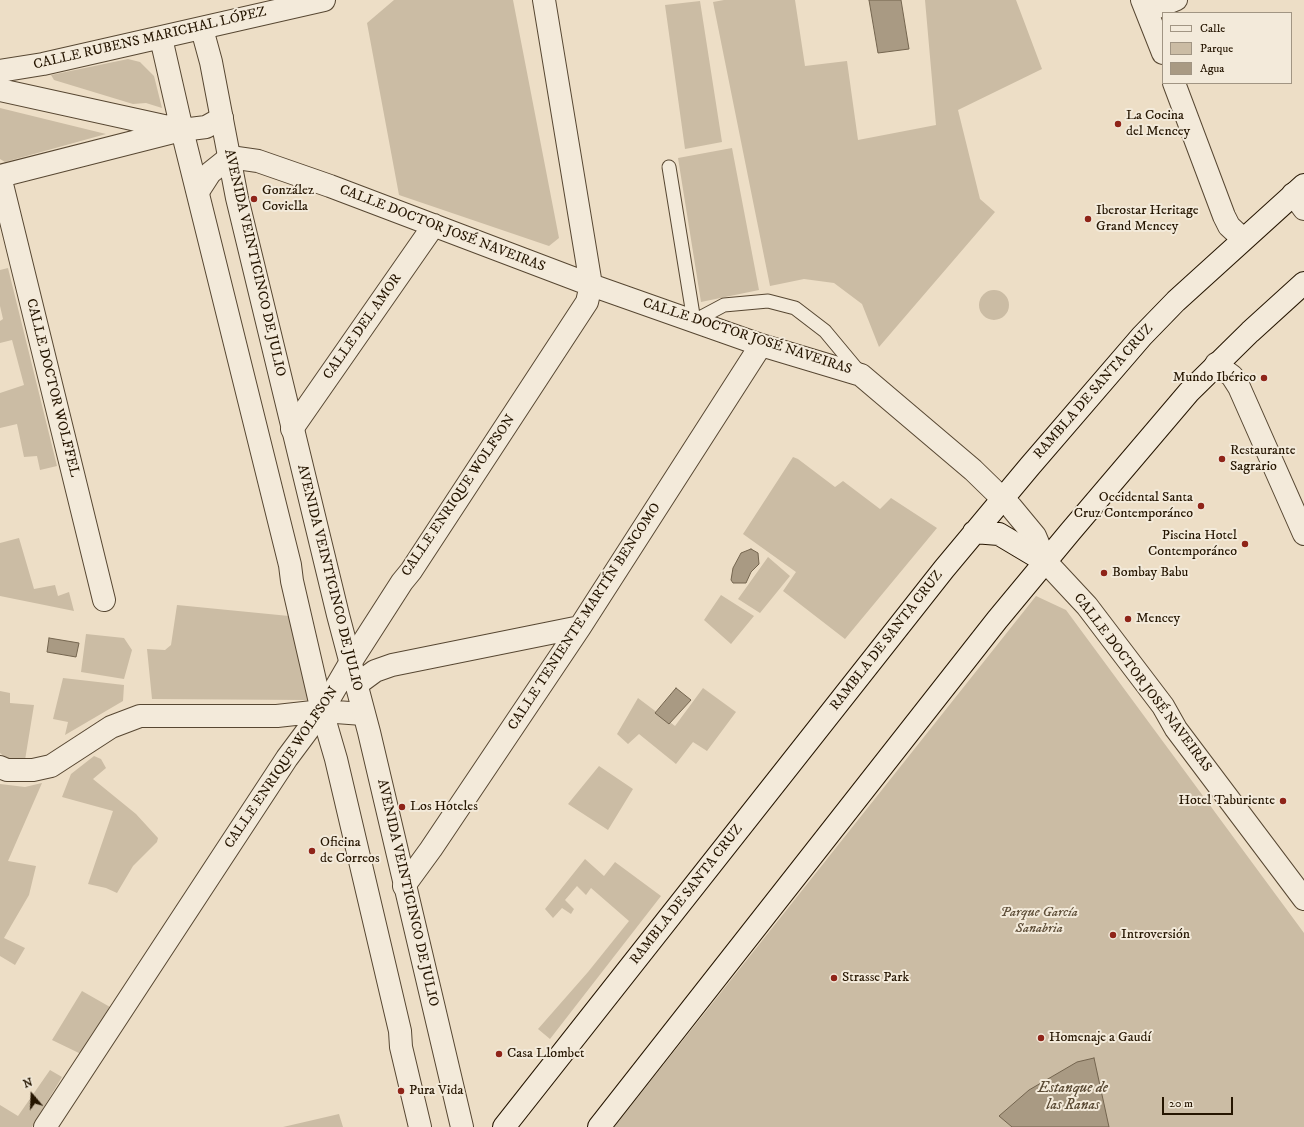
<!DOCTYPE html>
<meta charset="utf-8">
<style>
body{margin:0}
#map{position:relative;width:1304px;height:1127px;overflow:hidden;background:#eddec6;font-family:"IM FELL DW Pica",serif}
canvas{display:block}
.legend{position:absolute;left:1162px;top:12px;width:130px;height:72px;box-sizing:border-box;background:#f3eada;border:1px solid #a19583;margin:0;padding:5px 7px;list-style:none;font-size:12px;color:#251500}
.legend li{display:flex;align-items:center;gap:8px;height:20px}
.legend b{width:20px;border:1px solid #a19583}
.north{position:absolute;left:12px;top:1075px;width:40px;height:40px;-webkit-text-stroke:3px #f3eada;paint-order:stroke;rotate:341deg;font-size:11px;font-weight:700;line-height:16px;text-align:center;color:#251500}
.north::after{content:'';display:block;margin:auto;width:14px;height:18px;background:#251500;clip-path:polygon(50% 0,100% 100%,50% 72%,0 100%)}
.scale{position:absolute;left:1162px;top:1097px;width:71px;height:18px;box-sizing:border-box;border:2px solid #251500;border-top:0;padding-left:5px;font-size:12px;line-height:14px;white-space:nowrap;color:#251500;-webkit-text-stroke:3px #f3eada;paint-order:stroke}
</style>
<div id="map">
<canvas width="1304" height="1127"></canvas>
<ul class="legend">
<li><b style="height:5px;background:#f3eada"></b>Calle</li>
<li><b style="height:11px;background:#cbbca4"></b>Parque</li>
<li><b style="height:11px;background:#a99a83"></b>Agua</li>
</ul>
<div class="north">N</div>
<div class="scale">20 m</div>
</div>
<script>
const context = document.querySelector('canvas').getContext('2d');
context.lineJoin = 'round';
function fill(path, color) {
  context.fillStyle = color;
  context.fill(path, 'evenodd');
}
function poly(rows) {
  const path = new Path2D();
  for (const r of rows) {
    if (r.length === 3) {
      path.moveTo(r[0] + r[2], r[1]);
      path.arc(r[0], r[1], r[2], 0, 2 * Math.PI);
      continue;
    }
    path.moveTo(r[0], r[1]);
    for (let i = 2; i < r.length; i += 2) path.lineTo(r[i], r[i + 1]);
  }
  return path;
}
function stroke(path, color, width, dash) {
  context.strokeStyle = color;
  context.lineWidth = width;
  context.lineCap = dash ? 'butt' : 'round';
  context.setLineDash(dash || []);
  context.stroke(path);
}
function drawText(font, color, halo, rows, align = 'center') {
  context.font = font + ' "IM FELL DW Pica",serif';
  context.lineWidth = 4;
  context.setLineDash([]);
  context.textBaseline = 'middle';
  context.strokeStyle = halo;
  context.fillStyle = color;
  for (const [text, x, y, turn = 0] of rows) {
    context.save();
    context.translate(x, y);
    context.rotate((+turn || 0) * Math.PI / 180);
    context.textAlign = isNaN(turn) ? turn : align;
    if (halo) context.strokeText(text, 0, 0);
    context.fillText(text, 0, 0);
    context.restore();
  }
}
fill(poly([
 [394,0,513,0,559,238,549,246,399,195,367,23],
 [724,0,795,0,805,66,847,61,858,140,936,125,925,0,1016,0,1042,69,958,110,980,199,995,212,879,347,862,304,834,283,804,279,770,286,713,2],
 [700,1,722,142,685,149,665,5],
 [128,59,140,62,154,76,162,108,146,103,133,104,54,80,51,75],
 [0,108,106,134,5,162,0,159],
 [732,148,759,290,701,302,678,158],
 [8,268,57,466,40,470,37,456,24,457,17,424,0,428,0,393,24,385,12,340,0,343,0,321,3,319,0,306,0,270],
 [994,305,15],
 [793,457,798,459,835,487,843,481,880,509,891,498,937,528,845,639,783,591,796,572,743,534],
 [19,538,34,589,55,585,58,596,69,592,74,611,0,596,0,543],
 [768,557,790,576,760,613,738,599],
 [721,595,754,616,731,644,704,620],
 [1036,596,1066,610,1304,933,1304,1127,614,1127],
 [177,605,289,616,308,700,152,699,147,649,165,650,171,645],
 [86,634,124,638,132,650,124,679,81,672],
 [63,678,124,685,123,701,65,735,68,722,53,719],
 [703,688,736,712,707,751,693,742,676,764,639,734,628,744,617,734,638,698,675,726],
 [0,691,10,693,10,703,34,705,25,760,6,758,0,753],
 [94,756,101,759,106,768,93,779,136,814,158,838,157,842,133,866,117,893,106,888,88,884,113,811,62,797,71,774],
 [599,766,633,789,608,830,568,804],
 [42,783,8,861,36,866,29,895,4,938,25,948,15,965,0,956,0,784,25,787],
 [585,859,604,876,615,862,661,896,550,1039,538,1029,588,972,629,921,591,888,586,895,577,886,565,900,574,909,571,914,562,908,553,918,545,909],
 [82,991,110,1007,81,1054,52,1040],
 [50,1070,62,1077,32,1127,0,1127,0,1105,18,1116],
 [339,1114,343,1127,283,1127]
]), '#cbbca4');
const water = poly([
 [869,0,901,0,909,49,878,53,869,0],
 [751,549,758,553,759,564,751,572,746,583,733,583,731,580,733,568,741,553,751,549],
 [49,638,79,643,76,657,47,652,49,638],
 [676,688,691,700,669,724,655,713,676,688],
 [1094,1058,1109,1127,1012,1127,999,1116,1029,1090,1077,1062,1094,1058]
]);
fill(water, '#a99a83');
stroke(water, '#74654f', 1);
const service = poly([
 [669,167,694,321,724,305,768,301,795,308,825,331,860,373]
]);
const pedestrian = poly([
 [1148,12,1177,0]
]);
const minor = poly([
 [1142,0,1163,53],
 [161,38,182,130],
 [0,71,43,64,324,0],
 [1174,83,1224,216,1229,226,1243,239],
 [0,90,182,130,206,127,222,118],
 [0,176,104,600],
 [0,176,177,131],
 [199,190,210,173,230,157,258,161,330,186,591,285,761,345,861,375,973,470,1011,507,1035,536,1046,562,1087,606,1163,706,1176,729,1304,899],
 [1293,194,1304,209],
 [1216,364,1232,376,1239,387,1304,534],
 [292,429,434,225],
 [356,685,375,671,392,665,580,627],
 [0,767,7,770,33,770,51,766,111,727,140,716,277,716,322,711,363,714],
 [404,886,431,849,580,627,761,345],
 [45,1127,287,758,322,711,350,663,402,582,411,571,587,302,591,285,544,0]
]);
const tertiary = poly([
 [202,29,211,62,237,198,338,615,369,732,462,1127],
 [182,130,290,565,292,581,322,711,336,759,400,1031,401,1047,420,1127]
]);
const secondary = poly([
 [974,532,999,534,1046,562],
 [504,1127,944,569,1030,466,1142,336,1176,301,1304,185],
 [599,1127,997,620,1070,532,1189,392,1250,332,1304,283]
]);
stroke(service, '#574732', 15);
stroke(pedestrian, '#574732', 22);
stroke(minor, '#574732', 24);
stroke(tertiary, '#574732', 24);
stroke(secondary, '#251500', 24);
stroke(service, '#f3eada', 13);
stroke(pedestrian, '#f3eada', 20);
stroke(minor, '#f3eada', 22);
stroke(tertiary, '#f3eada', 22);
stroke(secondary, '#f3eada', 22);
for (const [x, y, r, color] of [
 [1118,124,4,"#8f2418"],
 [254,199,4,"#8f2418"],
 [1088,219,4,"#8f2418"],
 [1264,378,4,"#8f2418"],
 [1222,459,4,"#8f2418"],
 [1201,506,4,"#8f2418"],
 [1245,544,4,"#8f2418"],
 [1104,573,4,"#8f2418"],
 [1128,619,4,"#8f2418"],
 [1283,801,4,"#8f2418"],
 [402,807,4,"#8f2418"],
 [312,851,4,"#8f2418"],
 [1113,935,4,"#8f2418"],
 [834,978,4,"#8f2418"],
 [1041,1038,4,"#8f2418"],
 [499,1054,4,"#8f2418"],
 [401,1091,4,"#8f2418"]
]) {
  const dot = new Path2D();
  dot.arc(x, y, r, 0, 2 * Math.PI);
  context.fillStyle = color;
  context.fill(dot);
  stroke(dot, '#f3eada', 1.5);
}
drawText('14px', '#251500', '#f3eada', [
 ["CALLE RUBENS MARICHAL LÓPEZ",150,39,-13],
 ["CALLE DOCTOR JOSÉ NAVEIRAS",442,229,21],
 ["AVENIDA VEINTICINCO DE JULIO",254,263,77],
 ["CALLE DEL AMOR",363,327,-55],
 ["CALLE DOCTOR JOSÉ NAVEIRAS",747,337,18],
 ["CALLE DOCTOR WOLFFEL",52,388,76],
 ["RAMBLA DE SANTA CRUZ",1094,392,-49],
 ["CALLE ENRIQUE WOLFSON",459,496,-56],
 ["AVENIDA VEINTICINCO DE JULIO",329,578,76],
 ["CALLE TENIENTE MARTÍN BENCOMO",585,617,-57],
 ["RAMBLA DE SANTA CRUZ",887,641,-52],
 ["CALLE DOCTOR JOSÉ NAVEIRAS",1142,683,53],
 ["CALLE ENRIQUE WOLFSON",282,768,-56],
 ["AVENIDA VEINTICINCO DE JULIO",407,893,77],
 ["RAMBLA DE SANTA CRUZ",687,895,-52]
]);
drawText('14px', '#251500', '#f3eada', [
 ["La Cocina",1126,116],
 ["del Mencey",1126,132],
 ["González",262,191],
 ["Coviella",262,207],
 ["Iberostar Heritage",1096,211],
 ["Grand Mencey",1096,227],
 ["Mundo Ibérico",1256,378,"right"],
 ["Restaurante",1230,451],
 ["Sagrario",1230,467],
 ["Occidental Santa",1193,498,"right"],
 ["Cruz Contemporáneo",1193,514,"right"],
 ["Piscina Hotel",1237,536,"right"],
 ["Contemporáneo",1237,552,"right"],
 ["Bombay Babu",1112,573],
 ["Mencey",1136,619],
 ["Hotel Taburiente",1275,801,"right"],
 ["Los Hoteles",410,807],
 ["Oficina",320,843],
 ["de Correos",320,859],
 ["Introversión",1121,935],
 ["Strasse Park",842,978],
 ["Homenaje a Gaudí",1049,1038],
 ["Casa Llombet",507,1054],
 ["Pura Vida",409,1091]
], 'left');
drawText('italic 14px', '#5f4f39', '#f3eada', [
 ["Parque García",1039,913],
 ["Sanabria",1039,929]
]);
drawText('italic 15px', '#5a4a34', '#f3eada', [
 ["Estanque de",1073,1089],
 ["las Ranas",1073,1106]
]);
</script>
